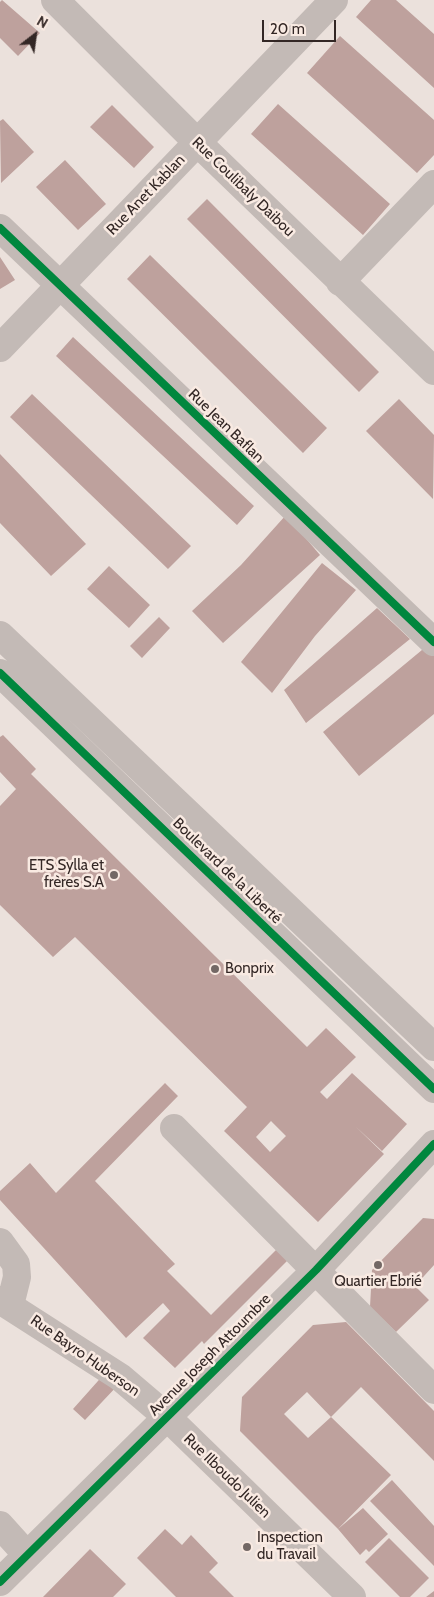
<!DOCTYPE html>
<meta charset="utf-8">
<style>
body{margin:0}
#map{position:relative;width:434px;height:1597px;overflow:hidden;background:#ebe1dc;font-family:Cabin,sans-serif}
canvas{display:block}
.north{position:absolute;left:10px;top:10px;width:50px;height:50px;-webkit-text-stroke:4px #f9eae2;paint-order:stroke;rotate:30deg;font-size:14px;font-weight:700;line-height:20px;text-align:center;color:#332725}
.north::after{content:'';display:block;margin:auto;width:18px;height:22px;background:#332725;clip-path:polygon(50% 0,100% 100%,50% 72%,0 100%)}
.scale{position:absolute;left:262px;top:20px;width:74px;height:22px;box-sizing:border-box;border:2px solid #332725;border-top:0;padding-left:6px;font-size:15px;line-height:18px;white-space:nowrap;color:#332725;-webkit-text-stroke:4px #f9eae2;paint-order:stroke}
</style>
<div id="map">
<canvas width="434" height="1597"></canvas>
<div class="north">N</div>
<div class="scale">20 m</div>
</div>
<script>
const context = document.querySelector('canvas').getContext('2d');
context.lineJoin = 'round';
function fill(path, color) {
  context.fillStyle = color;
  context.fill(path, 'evenodd');
}
function poly(rows) {
  const path = new Path2D();
  for (const r of rows) {
    path.moveTo(r[0], r[1]);
    for (let i = 2; i < r.length; i += 2) path.lineTo(r[i], r[i + 1]);
  }
  return path;
}
function stroke(path, color, width, dash) {
  context.strokeStyle = color;
  context.lineWidth = width;
  context.lineCap = dash ? 'butt' : 'round';
  context.setLineDash(dash || []);
  context.stroke(path);
}
function drawText(font, color, halo, rows, align = 'center') {
  context.font = font + ' Cabin,sans-serif';
  context.lineWidth = 5;
  context.setLineDash([]);
  context.textBaseline = 'middle';
  context.strokeStyle = halo;
  context.fillStyle = color;
  for (const [text, x, y, turn = 0] of rows) {
    context.save();
    context.translate(x, y);
    context.rotate((+turn || 0) * Math.PI / 180);
    context.textAlign = isNaN(turn) ? turn : align;
    if (halo) context.strokeText(text, 0, 0);
    context.fillText(text, 0, 0);
    context.restore();
  }
}
fill(poly([
 [2,0,40,33,18,56,0,38,0,2],
 [371,0,396,0,434,34,434,88,356,17],
 [340,36,434,120,434,155,417,173,307,73],
 [278,104,390,204,363,235,251,134],
 [112,105,154,147,134,168,90,127],
 [3,119,34,152,1,183,0,121],
 [65,160,106,204,78,230,36,187],
 [207,199,379,372,359,392,187,219],
 [150,255,327,428,303,453,127,279],
 [0,257,15,280,0,289],
 [73,337,254,506,237,525,56,356],
 [32,394,191,546,168,569,10,417],
 [399,399,434,435,433,499,366,431],
 [0,454,86,544,51,576,0,523],
 [286,515,320,555,223,643,192,611,241,565],
 [322,563,356,590,315,636,272,693,241,662],
 [109,566,150,605,129,628,87,589],
 [377,608,410,639,306,723,284,690],
 [159,617,170,628,142,658,130,646],
 [428,645,434,653,434,714,359,776,323,732],
 [3,735,36,769,31,774,307,1047,326,1028,356,1057,320,1092,327,1099,352,1073,407,1124,382,1151,355,1126,384,1154,318,1222,224,1131,247,1107,75,937,53,957,0,905,0,806,16,789,0,772,0,737],
 [271,1121,286,1136,270,1152,256,1137],
 [165,1083,178,1096,95,1181,175,1264,167,1271,211,1315,280,1246,291,1257,204,1344,202,1341,175,1368,143,1338,170,1311,163,1303,126,1338,0,1200,0,1191,30,1163,56,1193],
 [423,1218,434,1219,434,1265,415,1286,429,1300,396,1332,370,1307,372,1270],
 [346,1322,434,1411,434,1461,361,1387,331,1417,391,1475,338,1529,363,1508,388,1534,369,1552,366,1549,360,1555,338,1529,240,1431,242,1397,313,1325],
 [307,1392,331,1417,308,1438,284,1414],
 [106,1372,119,1384,85,1420,73,1409],
 [392,1480,434,1526,434,1566,370,1501],
 [165,1529,182,1545,191,1535,218,1563,209,1572,234,1597,176,1597,137,1558],
 [389,1538,429,1578,410,1597,400,1597,365,1562],
 [90,1549,126,1584,113,1597,43,1597],
 [434,1591,434,1597,426,1597]
]), '#bea19d');
stroke(poly([
 [55,0,197,142,434,371],
 [0,228,434,642],
 [340,282,434,184],
 [0,348,334,0],
 [0,635,434,1047],
 [0,673,434,1089],
 [174,1128,434,1390],
 [0,1242,16,1264,17,1277,10,1305],
 [0,1300,120,1377,167,1417,352,1597],
 [0,1525,27,1555],
 [0,1582,316,1270,434,1144]
]), '#c3bab6', 28);
stroke(poly([
 [0,228,434,642],
 [0,673,434,1089],
 [0,1582,316,1270,434,1144]
]), '#00873e', 8);
for (const [x, y, r, color] of [
 [114,875,5,"#736865"],
 [215,969,5,"#736865"],
 [378,1265,5,"#736865"],
 [247,1547,5,"#736865"]
]) {
  const dot = new Path2D();
  dot.arc(x, y, r, 0, 2 * Math.PI);
  context.fillStyle = color;
  context.fill(dot);
  stroke(dot, '#f9eae2', 2);
}
drawText('15px', '#332725', '#f9eae2', [
 ["Rue Coulibaly Daibou",243,187,44],
 ["Rue Anet Kablan",146,195,-46],
 ["Rue Jean Baflan",226,426,44],
 ["Boulevard de la Liberté",227,871,44],
 ["Avenue Joseph Attoumbre",210,1355,-45],
 ["Rue Bayro Huberson",85,1356,35],
 ["Rue Ilboudo Julien",227,1476,44]
]);
drawText('15px', '#332725', '#f9eae2', [
 ["ETS Sylla et",104,866,"right"],
 ["frères S.A",104,883,"right"],
 ["Bonprix",225,969],
 ["Quartier Ebrié",378,1282,"center"],
 ["Inspection",257,1538],
 ["du Travail",257,1555]
], 'left');
</script>
